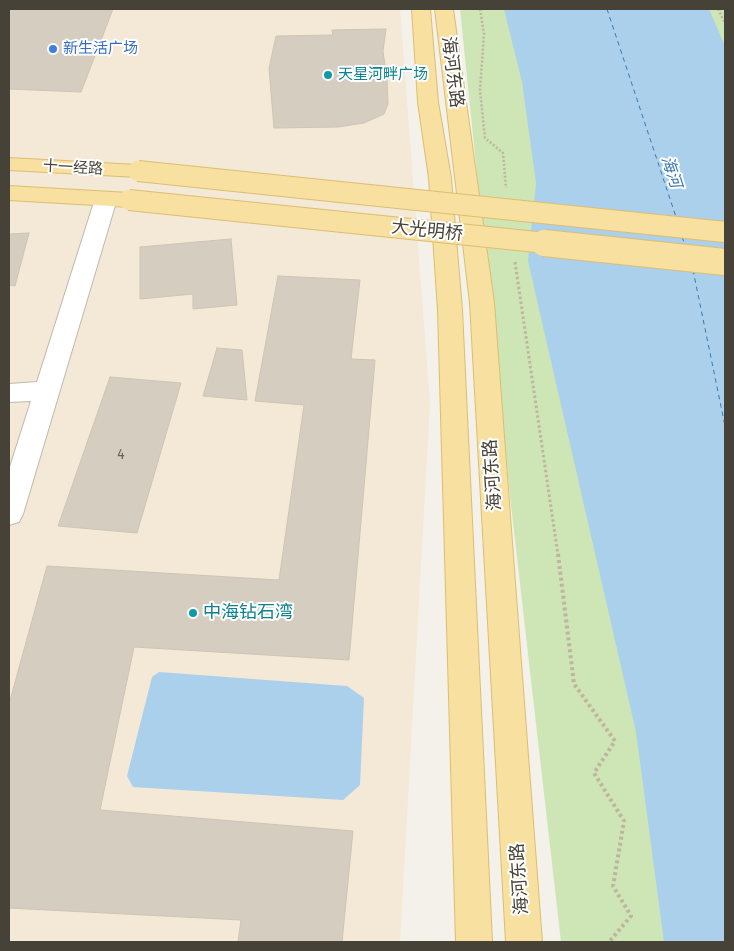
<!DOCTYPE html>
<meta charset="utf-8">
<style>
body{margin:0}
#map{position:relative;width:734px;height:951px;overflow:hidden;background:#f4f1ea;font-family:"Fira Sans Condensed",sans-serif}
canvas{display:block}
.frame{position:absolute;inset:0;border:10px solid #474238;pointer-events:none}
</style>
<div id="map">
<canvas width="734" height="951"></canvas>
<div class="frame"></div>
</div>
<script>
const context = document.querySelector('canvas').getContext('2d');
context.lineJoin = 'round';
function fill(path, color) {
  context.fillStyle = color;
  context.fill(path, 'evenodd');
}
function poly(rows) {
  const path = new Path2D();
  for (const r of rows) {
    path.moveTo(r[0], r[1]);
    for (let i = 2; i < r.length; i += 2) path.lineTo(r[i], r[i + 1]);
  }
  return path;
}
function stroke(path, color, width, dash) {
  context.strokeStyle = color;
  context.lineWidth = width;
  context.lineCap = dash ? 'butt' : 'round';
  context.setLineDash(dash || []);
  context.stroke(path);
}
function drawText(font, color, halo, rows, align = 'center') {
  context.font = font + ' "Fira Sans Condensed","Noto Sans SC",sans-serif';
  context.lineWidth = 4;
  context.setLineDash([]);
  context.textBaseline = 'middle';
  context.strokeStyle = halo;
  context.fillStyle = color;
  for (const [text, x, y, turn = 0] of rows) {
    context.save();
    context.translate(x, y);
    context.rotate((+turn || 0) * Math.PI / 180);
    context.textAlign = isNaN(turn) ? turn : align;
    if (halo) context.strokeText(text, 0, 0);
    context.fillText(text, 0, 0);
    context.restore();
  }
}
fill(poly([
 [9,9,400,9,430,403,400,942,9,942]
]), '#f4e8d7');
fill(poly([
 [460,9,725,9,725,942,561,942,511,505]
]), '#cee5b6');
fill(poly([
 [504,9,709,9,725,46,725,942,664,942,636,732,528,261,536,183,522,82],
 [159,672,347,686,364,698,360,785,343,800,133,787,127,776,152,677]
]), '#abd0ec');
stroke(poly([
 [607,9,676,217],
 [682,237,685,245],
 [693,270,725,426]
]), '#3978ac', 1, [4.5, 4]);
const building = poly([
 [9,9,113,9,81,92,9,89,9,9],
 [386,29,383,51,387,79,388,104,384,114,364,123,338,127,274,128,269,68,276,36,333,35,332,30,386,29],
 [29,233,15,286,9,285,9,234,29,233],
 [231,239,237,305,193,309,193,294,140,299,140,247,231,239],
 [278,276,360,280,351,359,375,360,349,660,134,647,100,810,353,831,342,942,238,942,241,920,9,908,9,704,47,566,279,580,304,405,255,401,278,276],
 [217,348,242,350,247,400,203,396,217,348],
 [110,377,181,383,137,533,58,526,110,377]
]);
fill(building, '#d5cdc0');
stroke(building, '#cfc5b4', 1);
const minor = poly([
 [106,192,114,194,117,199,23,514,19,522,9,525,9,470,31,401,9,402,9,384,37,382,95,199,98,194,106,192]
]);
const major = poly([
 [412,9,430,9,438,102,451,178,462,310,492,942,456,942,438,310,429,178,418,102,412,9],
 [435,9,453,9,494,303,542,942,506,942,470,303,435,9],
 [9,158,138,165,146,166,149,171,146,176,138,177,9,170,9,158],
 [9,186,129,193,137,195,140,200,137,205,129,207,9,200,9,186]
]);
stroke(minor, '#bfb9ad', 2);
stroke(major, '#dcbe70', 2);
stroke(poly([
 [480,9,484,34,480,90,485,138,503,153,506,188],
 [718,9,725,23]
]), '#bfb59f', 2.5, [2, 2]);
stroke(poly([
 [515,262,558,555]
]), '#bfb59f', 3, [2.5, 2.5]);
stroke(poly([
 [558,554,574,684,615,741,594,773,624,821,613,886,631,916,609,942]
]), '#bfb59f', 4, [3, 3]);
fill(minor, '#fff');
fill(major, '#f7e0a0');
const majorBridgeFar1 = poly([
 [138,171,725,232],
 [129,200,556,244]
]);
const majorBridge = poly([
 [544,243,725,262]
]);
stroke(majorBridgeFar1, '#dcbe70', 22, []);
stroke(majorBridge, '#dcbe70', 28, []);
stroke(majorBridgeFar1, '#f7e0a0', 20);
stroke(majorBridge, '#f7e0a0', 26);
for (const [x, y, r, color] of [
 [53,49,5,"#3f7fe0"],
 [328,75,5,"#0f9aa8"],
 [193,613,5,"#0f9aa8"]
]) {
  const dot = new Path2D();
  dot.arc(x, y, r, 0, 2 * Math.PI);
  context.fillStyle = color;
  context.fill(dot);
  stroke(dot, '#fff', 2);
}
drawText('15px', '#366cbe', '#fff', [
 ["新生活广场",63,49]
], 'left');
drawText('15px', '#0d838f', '#fff', [
 ["天星河畔广场",338,75]
], 'left');
drawText('15px', '#474238', '#fff', [
 ["十一经路",73,168,3]
]);
drawText('15px', '#6a655a', null, [
 ["4",121,455]
]);
drawText('italic 16px', '#3978ac', '#fff', [
 ["海河",671,172,72]
]);
drawText('18px', '#474238', '#fff', [
 ["海河东路",452,72,83],
 ["大光明桥",427,231,6],
 ["海河东路",493,475,-94],
 ["海河东路",520,879,-94]
]);
drawText('18px', '#0d838f', '#fff', [
 ["中海钻石湾",203,613]
], 'left');
</script>
